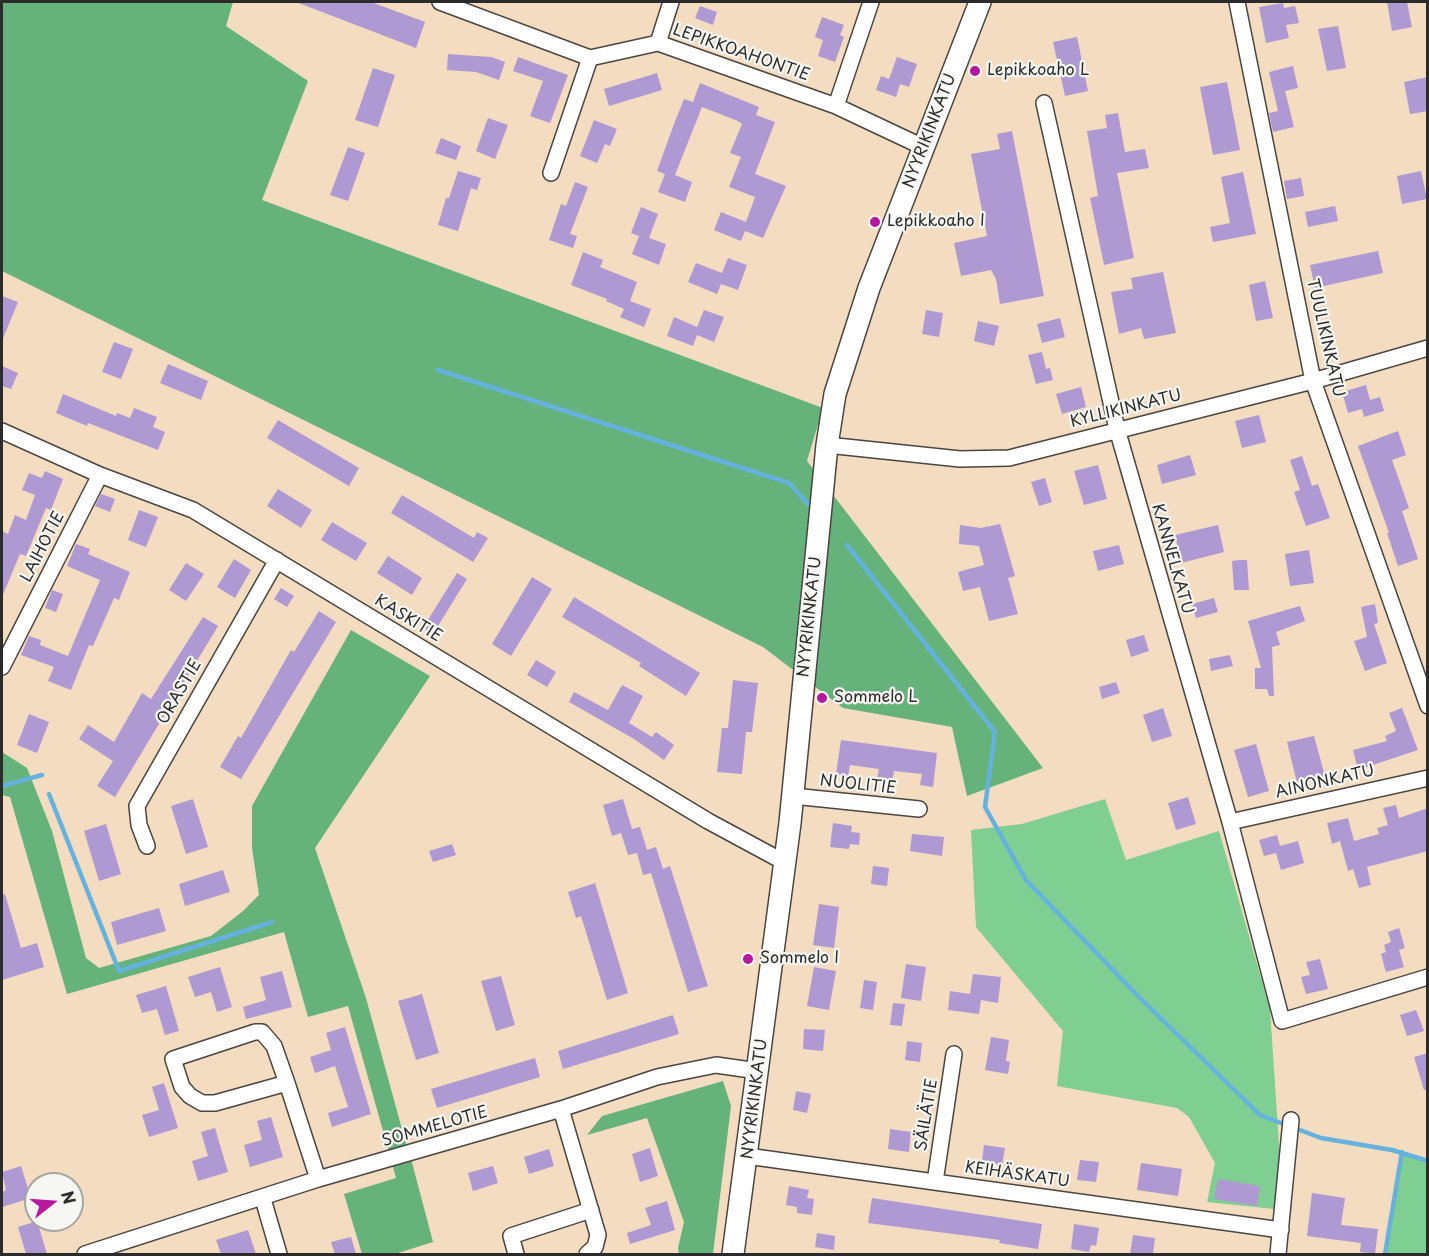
<!DOCTYPE html>
<meta charset="utf-8">
<style>
body{margin:0}
#map{position:relative;width:1429px;height:1256px;overflow:hidden;background:#f4dcc0;font-family:"Playpen Sans",sans-serif}
canvas{display:block}
.frame{position:absolute;inset:0;border:3px solid #2b2b2b;pointer-events:none}
.north{position:absolute;left:24px;top:1172px;width:60px;height:60px;box-sizing:border-box;background:#f6f6f2;border:2px solid #a5a5a2;border-radius:50%;rotate:73deg;font-size:16px;font-weight:700;line-height:24px;text-align:center;color:#2b2b2b}
.north::after{content:'';display:block;margin:auto;width:21px;height:27px;background:#b5179e;clip-path:polygon(50% 0,100% 100%,50% 72%,0 100%)}
</style>
<div id="map">
<canvas width="1429" height="1256"></canvas>
<div class="frame"></div>
<div class="north">N</div>
</div>
<script>
const context = document.querySelector('canvas').getContext('2d');
context.lineJoin = 'round';
function fill(path, color) {
  context.fillStyle = color;
  context.fill(path, 'evenodd');
}
function poly(rows) {
  const path = new Path2D();
  for (const r of rows) {
    path.moveTo(r[0], r[1]);
    for (let i = 2; i < r.length; i += 2) path.lineTo(r[i], r[i + 1]);
  }
  return path;
}
function stroke(path, color, width, dash) {
  context.strokeStyle = color;
  context.lineWidth = width;
  context.lineCap = dash ? 'butt' : 'round';
  context.setLineDash(dash || []);
  context.stroke(path);
}
function drawText(font, color, halo, rows, align = 'center') {
  context.font = font + ' "Playpen Sans",sans-serif';
  context.lineWidth = 4.5;
  context.setLineDash([]);
  context.textBaseline = 'middle';
  context.strokeStyle = halo;
  context.fillStyle = color;
  for (const [text, x, y, turn = 0] of rows) {
    context.save();
    context.translate(x, y);
    context.rotate((+turn || 0) * Math.PI / 180);
    context.textAlign = isNaN(turn) ? turn : align;
    if (halo) context.strokeText(text, 0, 0);
    context.fillText(text, 0, 0);
    context.restore();
  }
}
fill(poly([
 [1105,799,1126,860,1219,831,1270,1009,1280,1160,1274,1209,1207,1202,1215,1163,1189,1117,1177,1108,1057,1086,1063,1031,976,927,971,830,1022,824],
 [1402,1152,1427,1161,1427,1254,1385,1254]
]), '#7ecf91');
fill(poly([
 [2,2,233,2,226,26,308,81,262,200,823,408,807,461,1043,768,967,796,952,727,843,708,763,647,2,271],
 [351,630,430,676,315,848,366,998,408,1151,390,1156,348,1006,308,1017,284,932,67,994,10,797,2,795,2,752,27,768,52,831,86,958,99,968,211,936,243,911,259,895,252,848,252,806],
 [723,1081,731,1106,713,1254,679,1254,678,1248,684,1222,647,1118,587,1135,602,1116],
 [410,1155,433,1242,395,1254,362,1254,344,1194,396,1178,391,1160]
]), '#66b27b');
stroke(poly([
 [438,370,789,483,808,504],
 [847,545,995,732,985,807,1026,880,1139,997,1260,1115,1321,1138,1392,1150,1428,1161],
 [2,786,42,775],
 [49,794,119,971,272,922],
 [1385,1254,1402,1152]
]), '#65b2df', 4.5);
fill(poly([
 [296,2,371,2,425,22,416,48],
 [1387,2,1407,2,1412,27,1392,31],
 [1283,3,1284,8,1295,6,1299,23,1286,25,1289,38,1266,43,1259,7],
 [700,6,717,12,713,25,695,18],
 [822,17,844,25,840,35,844,37,835,62,818,56,823,40,815,37],
 [1338,26,1346,68,1327,71,1318,29],
 [1077,37,1088,91,1065,96,1053,42],
 [448,54,491,57,505,62,499,80,476,72,447,70],
 [518,57,568,75,550,123,530,116,543,81,513,71],
 [897,57,917,64,909,87,900,84,896,97,876,90,881,76,889,79],
 [1293,66,1298,88,1285,91,1294,127,1273,132,1269,113,1278,111,1269,72],
 [373,68,395,75,378,127,355,120],
 [657,73,662,90,609,106,604,89],
 [1428,77,1428,111,1410,114,1404,82],
 [1227,82,1240,150,1213,155,1200,87],
 [700,83,759,107,756,115,775,122,755,174,786,186,763,238,745,231,741,241,714,230,721,212,746,222,755,197,729,187,741,157,730,153,742,124,738,121,702,107,675,175,692,182,685,202,658,192,665,174,657,171,674,124,684,99,693,102],
 [1118,113,1125,152,1145,149,1149,168,1117,173,1134,258,1104,265,1090,198,1098,196,1087,131,1107,128,1105,115],
 [488,118,508,125,495,159,476,151],
 [594,120,617,129,610,146,605,144,597,163,580,156],
 [1012,131,1044,296,1000,304,996,279,991,270,961,276,954,243,987,236,971,154,1000,149,997,134],
 [441,138,461,146,456,160,435,153],
 [348,147,365,153,348,201,330,195],
 [458,171,481,178,477,190,471,188,458,231,438,225,446,198,449,198],
 [1421,171,1427,199,1402,204,1397,176],
 [1243,172,1256,234,1213,242,1210,227,1230,223,1221,177],
 [1301,178,1304,196,1287,199,1284,181],
 [575,182,588,187,570,234,577,236,573,248,549,240,561,204,566,206],
 [1335,206,1338,221,1308,227,1305,212],
 [641,207,658,214,649,238,666,244,659,265,632,254,639,236,631,233],
 [1378,251,1383,273,1315,288,1310,265],
 [583,252,603,260,600,267,637,282,630,301,651,309,644,327,620,317,624,309,606,301,607,299,571,285],
 [728,258,747,265,738,290,721,284,717,294,688,282,696,263,722,273],
 [1163,272,1176,333,1144,339,1141,328,1119,334,1111,292,1133,289,1131,278],
 [1265,281,1273,318,1256,321,1249,285],
 [2,296,18,302,2,341],
 [704,310,724,317,714,342,697,335,693,346,667,336,674,317,697,327],
 [926,310,943,313,939,337,922,334],
 [1060,318,1065,337,1042,343,1037,324],
 [978,321,999,326,994,346,974,341],
 [114,342,133,349,121,379,102,372],
 [1042,352,1046,369,1050,368,1053,380,1036,384,1028,355],
 [168,364,208,381,201,400,160,383],
 [2,366,18,373,11,389,2,386],
 [1366,385,1370,400,1380,397,1384,411,1364,417,1362,409,1348,413,1342,392],
 [1081,387,1086,407,1062,414,1056,394],
 [63,394,116,416,117,413,130,418,134,408,157,417,153,427,165,432,158,450,88,423,87,426,56,413],
 [1259,415,1266,442,1242,448,1235,421],
 [278,420,359,468,349,486,267,438],
 [1398,431,1406,455,1392,460,1409,508,1402,511,1418,559,1398,566,1387,533,1389,533,1358,446],
 [1190,455,1196,475,1162,484,1157,465],
 [1302,456,1312,486,1318,484,1330,518,1306,526,1294,492,1300,490,1290,460],
 [1098,465,1107,499,1084,505,1074,471],
 [45,471,63,479,51,510,46,508,26,556,20,554,2,597,2,531,8,534,15,515,26,520,35,495,22,490,29,473,42,478],
 [1045,478,1052,502,1039,506,1031,482],
 [278,489,312,510,301,528,267,506],
 [101,494,115,499,110,512,95,506],
 [402,495,474,538,477,532,488,538,473,562,391,513],
 [139,510,158,517,146,547,128,540],
 [332,522,367,543,356,561,321,540],
 [1000,524,1015,576,1008,578,1018,614,989,621,980,587,963,591,958,572,984,565,979,546,959,544,960,525,981,528],
 [1218,525,1224,552,1181,563,1175,535],
 [76,544,90,549,88,554,130,572,119,600,114,598,93,646,89,645,71,690,48,681,54,667,21,655,29,636,41,640,40,645,68,656,100,580,67,566],
 [1119,545,1124,564,1098,571,1093,551],
 [1309,550,1314,583,1290,586,1285,554],
 [388,556,422,578,412,595,377,573],
 [234,559,251,570,235,598,217,587],
 [1239,560,1247,560,1249,590,1234,590,1232,561],
 [186,563,204,574,186,601,169,590],
 [457,573,467,579,433,634,423,628],
 [532,577,552,589,511,656,492,644],
 [281,588,294,596,287,607,274,599],
 [52,590,63,594,56,612,45,608],
 [574,597,700,673,686,696,639,666,641,663,562,617],
 [1214,598,1218,612,1196,618,1192,604],
 [1375,604,1378,623,1374,624,1387,663,1365,671,1354,641,1367,637,1361,607],
 [1300,606,1305,621,1276,632,1280,645,1272,647,1274,696,1269,696,1267,689,1255,689,1255,668,1261,668,1248,621],
 [319,611,336,622,241,779,220,767,238,736,241,738,291,650,294,652],
 [203,617,218,626,115,797,97,786,113,761,79,739,88,725,114,742,142,693,151,699],
 [1144,635,1149,651,1131,657,1126,640],
 [1230,655,1233,666,1211,671,1209,659],
 [536,660,556,672,547,687,527,675],
 [733,680,758,683,752,732,746,732,742,774,717,772,722,728,728,728],
 [1116,682,1120,693,1102,699,1099,687],
 [622,685,643,696,629,723,652,737,656,732,674,745,664,760,634,739,569,702,574,692,608,710],
 [1163,708,1172,736,1152,742,1143,715],
 [1402,708,1418,750,1358,770,1353,750,1387,741,1385,736,1396,731,1389,713],
 [29,714,49,722,37,753,17,745],
 [1314,736,1325,776,1297,783,1287,742],
 [841,740,937,753,933,787,920,785,922,774,894,771,892,782,877,779,879,769,850,765,848,776,836,774],
 [1256,744,1269,791,1248,797,1234,750],
 [1188,797,1196,824,1176,830,1168,803],
 [193,799,208,847,186,854,171,806],
 [623,799,632,829,640,827,647,850,656,847,663,869,670,866,708,986,688,992,651,873,643,875,637,853,628,855,621,833,612,836,603,805],
 [1396,805,1399,818,1428,808,1428,851,1367,867,1371,885,1359,888,1353,869,1348,871,1340,841,1332,844,1327,823,1348,818,1354,841,1379,834,1377,828,1388,825,1383,808],
 [833,823,852,826,851,832,860,833,859,845,850,844,849,849,830,847],
 [106,824,121,874,99,881,84,831],
 [912,834,944,837,942,856,910,851],
 [1277,835,1280,846,1298,841,1304,863,1281,870,1276,853,1264,856,1259,840],
 [452,844,456,855,433,862,429,851],
 [873,866,889,868,887,886,871,884],
 [223,870,230,892,185,906,179,884],
 [595,883,628,993,607,1000,581,916,576,918,568,892],
 [5,894,21,948,37,943,44,967,2,980,2,895],
 [819,904,839,907,834,948,813,945],
 [159,908,166,931,117,945,111,922],
 [1399,928,1405,948,1399,950,1404,967,1386,972,1381,954,1386,952,1384,945,1391,942,1388,932],
 [1320,959,1328,989,1306,994,1301,977,1310,975,1306,962],
 [906,964,926,967,921,1001,901,998],
 [220,967,232,1007,217,1012,211,992,195,997,188,977],
 [814,967,836,971,829,1010,807,1006],
 [282,971,292,1007,246,1019,243,1007,266,1000,260,977],
 [973,974,1001,977,998,1003,981,1000,979,1014,948,1010,950,991,970,994],
 [501,976,515,1025,496,1031,481,981],
 [864,980,877,982,873,1010,860,1008],
 [166,986,179,1031,165,1035,157,1009,142,1013,136,995],
 [422,994,439,1053,416,1060,398,1001],
 [893,1003,905,1004,902,1026,890,1025],
 [1416,1010,1424,1031,1407,1036,1400,1015],
 [673,1015,679,1034,563,1069,558,1051],
 [345,1027,371,1114,332,1127,328,1113,348,1107,335,1066,315,1073,310,1057,331,1050,326,1033],
 [804,1029,825,1030,823,1051,803,1049],
 [991,1037,1009,1040,1006,1061,1010,1062,1008,1074,985,1070],
 [907,1041,922,1043,920,1062,905,1060],
 [1428,1053,1428,1090,1424,1090,1414,1057],
 [535,1058,540,1077,437,1108,431,1089],
 [164,1083,178,1128,149,1137,142,1115,159,1110,152,1087],
 [796,1091,811,1094,807,1113,793,1110],
 [271,1117,283,1157,250,1167,244,1145,262,1140,257,1121],
 [215,1128,228,1172,198,1181,192,1161,208,1156,201,1132],
 [890,1129,911,1132,909,1152,888,1149],
 [984,1145,1005,1148,1002,1165,982,1161],
 [650,1148,658,1176,640,1182,632,1154],
 [549,1149,554,1166,529,1174,524,1157],
 [1080,1160,1099,1162,1096,1182,1077,1180],
 [1141,1163,1182,1169,1178,1196,1137,1190],
 [21,1166,31,1198,2,1207,2,1192,6,1190,2,1172],
 [493,1166,498,1183,473,1191,468,1173],
 [1218,1179,1260,1186,1257,1206,1214,1199],
 [789,1186,809,1190,807,1198,814,1199,812,1215,797,1213,797,1207,786,1205],
 [1312,1193,1345,1198,1341,1225,1378,1229,1375,1254,1360,1252,1361,1243,1307,1236],
 [872,1198,1042,1224,1038,1249,999,1243,1000,1240,868,1223],
 [667,1201,675,1230,630,1244,627,1233,651,1225,645,1208],
 [37,1221,47,1254,26,1254,18,1227],
 [1074,1224,1099,1228,1096,1246,1091,1245,1089,1252,1071,1249],
 [248,1230,256,1254,221,1254,216,1240],
 [817,1233,835,1236,834,1250,815,1247],
 [1133,1235,1155,1238,1153,1254,1130,1254],
 [351,1237,356,1254,335,1254,331,1242]
]), '#af99d3');
const street = poly([
 [440,2,590,58,658,43,836,106,923,147],
 [1237,2,1313,381,1428,706],
 [658,43,671,2],
 [1044,103,1117,429,1230,822,1282,1021,1428,977],
 [836,106,871,2],
 [551,173,590,58],
 [2,431,100,475,193,510,708,821,784,862],
 [827,445,960,459,1009,458,1313,381,1428,348],
 [2,667,100,475],
 [793,796,919,809],
 [1230,822,1428,778],
 [147,846,139,825,137,806,277,560],
 [287,1083,215,1103,202,1103,190,1096,182,1087,173,1059,255,1032,262,1032,274,1046,287,1083,318,1179],
 [561,1109,598,1235,595,1247,587,1254],
 [747,1156,1281,1230],
 [935,1182,954,1054],
 [263,1199,279,1254],
 [85,1254,318,1179,561,1109,657,1077,716,1065,758,1071],
 [516,1254,511,1236,591,1210],
 [1278,1254,1291,1120]
]);
const secondary = poly([
 [733,1254,790,823,827,445,835,394,869,288,980,2]
]);
stroke(street, '#494641', 18);
stroke(secondary, '#494641', 24);
stroke(street, '#fff', 15);
stroke(secondary, '#fff', 21);
for (const [x, y, r, color] of [
 [975,71,6,"#b5179e"],
 [875,222,6,"#b5179e"],
 [822,698,6,"#b5179e"],
 [748,959,6,"#b5179e"]
]) {
  const dot = new Path2D();
  dot.arc(x, y, r, 0, 2 * Math.PI);
  context.fillStyle = color;
  context.fill(dot);
  stroke(dot, '#f6f6f2', 2);
}
drawText('16px', '#2b2b2b', '#f6f6f2', [
 ["LEPIKKOAHONTIE",741,53,19],
 ["NYYRIKINKATU",930,131,-69],
 ["TUULIKINKATU",1325,338,77],
 ["KYLLIKINKATU",1126,409,-14],
 ["LAIHOTIE",43,547,-63],
 ["KANNELKATU",1172,559,74],
 ["NYYRIKINKATU",810,617,-84],
 ["KASKITIE",408,619,31],
 ["ORASTIE",180,692,-60],
 ["AINONKATU",1325,782,-13],
 ["NUOLITIE",858,785,6],
 ["NYYRIKINKATU",755,1099,-83],
 ["SÄILÄTIE",927,1115,-81],
 ["SOMMELOTIE",435,1127,-16],
 ["KEIHÄSKATU",1017,1175,8]
]);
drawText('16px', '#2b2b2b', '#f6f6f2', [
 ["Lepikkoaho L",987,71],
 ["Lepikkoaho I",887,222],
 ["Sommelo L",834,698],
 ["Sommelo I",760,959]
], 'left');
</script>
